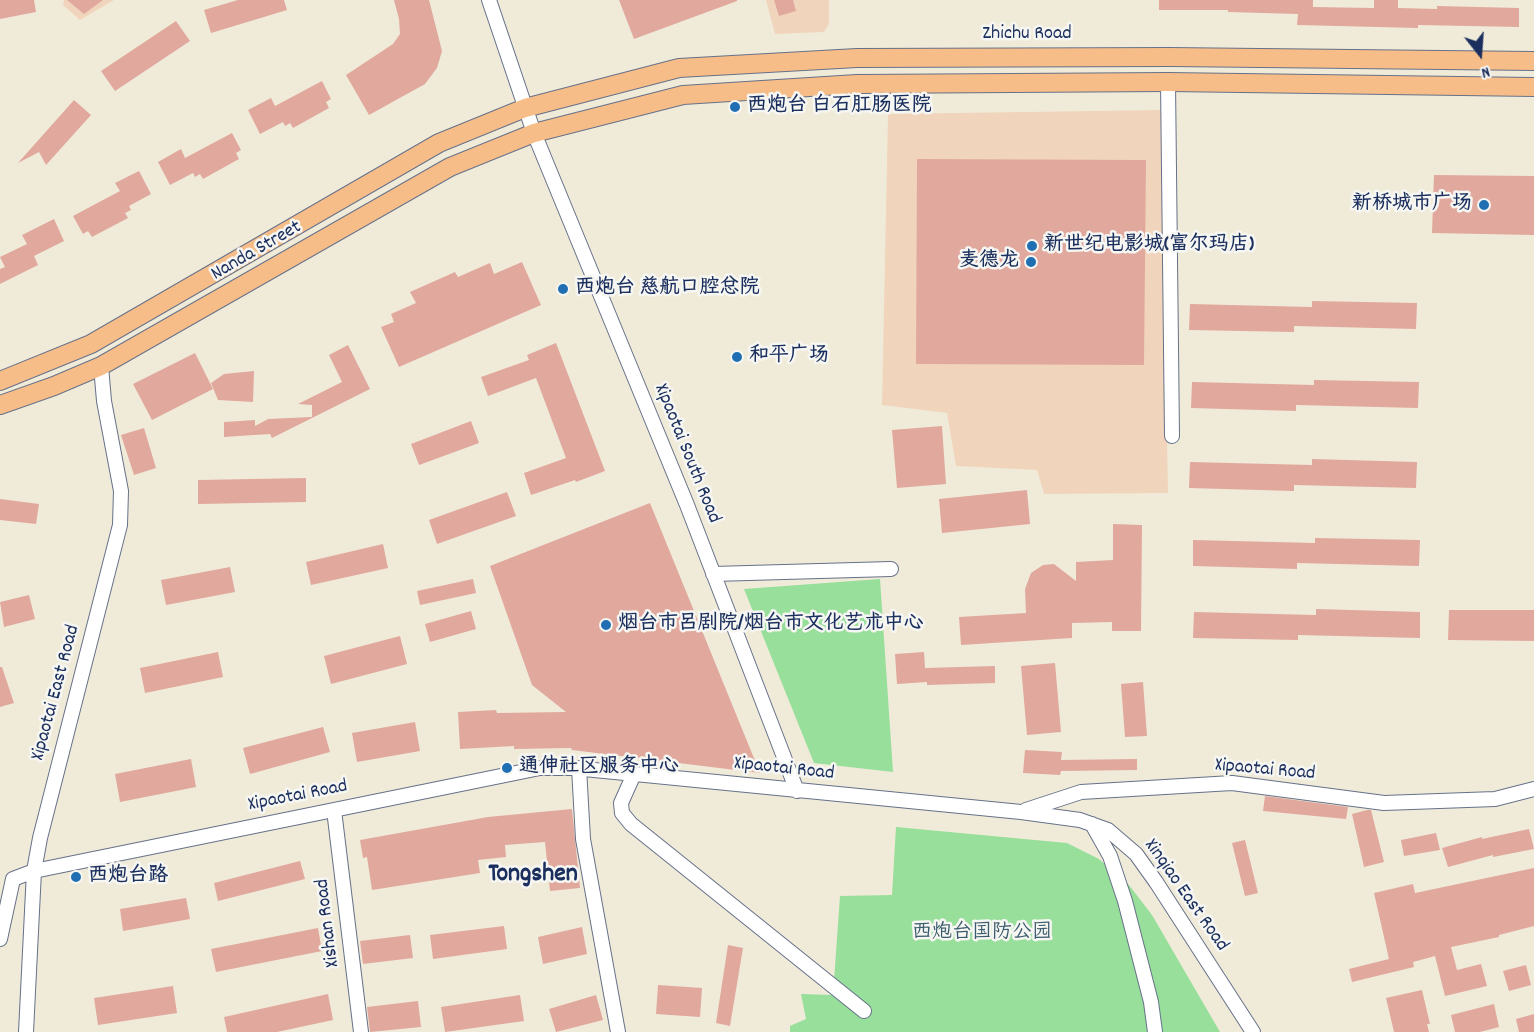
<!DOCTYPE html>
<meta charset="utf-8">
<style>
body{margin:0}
#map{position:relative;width:1534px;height:1032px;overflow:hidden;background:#f0ebd9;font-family:Dekko,sans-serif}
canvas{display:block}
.north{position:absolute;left:1450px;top:24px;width:60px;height:60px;-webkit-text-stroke:4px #f6f6f2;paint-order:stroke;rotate:163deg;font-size:16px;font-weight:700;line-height:24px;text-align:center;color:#1b2f5e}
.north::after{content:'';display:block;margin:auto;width:21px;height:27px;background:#1b2f5e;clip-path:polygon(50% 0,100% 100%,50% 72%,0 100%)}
</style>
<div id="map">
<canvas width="1534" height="1032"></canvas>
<div class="north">N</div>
</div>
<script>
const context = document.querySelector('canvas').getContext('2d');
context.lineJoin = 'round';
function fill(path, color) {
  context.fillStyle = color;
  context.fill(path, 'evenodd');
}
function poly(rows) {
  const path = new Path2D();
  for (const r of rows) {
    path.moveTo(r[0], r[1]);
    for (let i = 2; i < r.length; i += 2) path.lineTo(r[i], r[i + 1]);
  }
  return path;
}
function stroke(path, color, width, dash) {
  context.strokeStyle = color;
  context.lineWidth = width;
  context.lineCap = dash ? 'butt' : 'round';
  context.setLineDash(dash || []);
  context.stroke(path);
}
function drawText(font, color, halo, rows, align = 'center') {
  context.font = font + ' Dekko,"LXGW WenKai TC",sans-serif';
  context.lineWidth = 5;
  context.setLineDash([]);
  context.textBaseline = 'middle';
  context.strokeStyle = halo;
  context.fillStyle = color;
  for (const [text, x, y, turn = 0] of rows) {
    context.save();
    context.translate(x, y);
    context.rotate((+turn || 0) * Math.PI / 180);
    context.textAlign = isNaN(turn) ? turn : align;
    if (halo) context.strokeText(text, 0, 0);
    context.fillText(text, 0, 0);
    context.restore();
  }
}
fill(poly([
 [64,0,114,0,80,20,63,5],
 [766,0,829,0,829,24,824,32,775,34],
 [1161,110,1168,493,1044,494,1037,470,956,466,947,413,882,405,888,114]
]), '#f0d5bc');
fill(poly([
 [880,579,893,772,814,763,744,589],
 [896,827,1067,843,1099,859,1129,885,1152,915,1220,1032,790,1032,790,1026,806,1019,801,994,833,995,840,896,892,895]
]), '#97df9a');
fill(poly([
 [0,0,34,0,36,12,0,19],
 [67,0,103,0,84,14],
 [238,0,284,0,287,10,211,33,204,10],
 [394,0,429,0,442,51,437,68,425,84,369,115,346,75,393,44,400,34,399,19],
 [619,0,737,0,737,1,634,39],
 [774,0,793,0,796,11,779,16],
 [1159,0,1313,0,1313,7,1374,8,1374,0,1398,0,1398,8,1437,9,1437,6,1519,8,1519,27,1418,25,1418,28,1297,25,1298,14,1228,12,1228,10,1159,10],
 [176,21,190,41,115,91,101,71],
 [322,81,331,99,326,102,329,108,293,128,290,123,285,126,283,122,260,134,248,110,271,98,275,106],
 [74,100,91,115,46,165,39,152,18,163],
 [232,133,241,150,236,153,239,159,203,179,200,174,195,177,193,173,170,185,158,162,181,149,185,158],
 [917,159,1146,160,1144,365,916,364],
 [139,171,151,194,129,206,131,210,125,213,128,218,92,237,88,231,83,234,73,216,120,191,115,183],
 [1434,175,1534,176,1534,235,1432,233],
 [54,219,64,241,34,256,38,265,0,284,0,269,5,267,0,257,27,244,22,235],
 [522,262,541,305,399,367,381,327,394,322,391,314,416,303,410,292,455,272,458,277,490,263,494,274],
 [1312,301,1417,303,1416,329,1294,326,1294,332,1189,330,1190,304,1312,307],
 [556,343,605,471,576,482,575,480,531,495,524,473,566,458,536,378,488,396,481,377,529,360,527,355],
 [348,345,370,389,272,438,270,434,224,437,224,422,255,420,255,426,268,419,312,417,312,405,298,404,342,382,329,355],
 [195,353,213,389,152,420,133,384],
 [254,371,253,402,218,400,211,383,224,374],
 [1314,380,1419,382,1418,408,1296,405,1296,411,1191,408,1192,382,1314,385],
 [471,421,479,443,419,465,411,444],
 [942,426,946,484,897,488,892,430],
 [144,428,156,468,134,475,121,435],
 [1312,459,1417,462,1416,488,1294,485,1294,491,1189,488,1190,462,1312,465],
 [306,478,306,502,198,504,198,480],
 [1027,490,1030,524,942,533,939,499],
 [507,492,516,516,437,544,429,520],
 [0,499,39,504,36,524,0,520],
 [650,503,760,773,572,750,571,748,514,749,514,746,460,749,458,712,496,710,497,713,566,712,532,685,490,566],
 [1113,524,1142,525,1141,631,1112,631,1112,622,1072,623,1072,638,961,645,959,617,1026,613,1025,589,1031,573,1043,565,1054,564,1076,581,1076,562,1113,560],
 [1315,538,1420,540,1419,566,1297,563,1297,569,1193,566,1193,540,1315,543],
 [383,544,388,568,311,585,306,562],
 [230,567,235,592,166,605,161,580],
 [473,579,476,593,420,605,417,591],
 [29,595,35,619,4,627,0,602],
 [1316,609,1420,612,1420,638,1298,635,1298,640,1193,638,1194,612,1316,615],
 [1449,610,1534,610,1534,641,1448,640],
 [471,611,476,629,430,642,425,624],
 [400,636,407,664,331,684,324,656],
 [218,652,223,677,145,693,140,668],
 [924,652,925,668,995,666,995,683,927,685,927,682,897,684,895,654],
 [1055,663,1061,732,1027,735,1021,666],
 [0,667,2,667,14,703,0,707],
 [1143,682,1147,736,1125,737,1121,684],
 [415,722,420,751,357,762,352,733],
 [323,727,330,752,250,774,243,748],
 [1025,750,1062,752,1061,760,1137,759,1137,770,1061,771,1060,775,1023,773],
 [191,759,196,787,120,802,115,774],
 [1265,796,1348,807,1346,819,1263,811],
 [572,809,580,888,550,891,545,842,505,845,506,857,478,860,480,873,372,890,367,857,363,858,360,840,488,817],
 [1367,810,1371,810,1384,862,1364,867,1352,814],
 [1529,829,1534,849,1493,857,1493,855,1448,867,1442,848,1482,837,1482,839],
 [1436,833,1440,850,1404,856,1401,840],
 [1245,840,1258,893,1245,896,1232,843],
 [300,861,305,879,218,901,214,883],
 [1534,868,1534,926,1499,935,1499,937,1451,947,1457,970,1481,964,1487,986,1445,996,1435,956,1413,962,1414,967,1352,982,1349,969,1389,959,1374,893,1413,884,1415,893],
 [186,898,190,919,123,931,120,909],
 [504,926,507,949,433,959,430,935],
 [582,927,587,954,543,964,538,937],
 [318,928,322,951,216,972,211,949],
 [410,935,413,958,363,964,360,941],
 [728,945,743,948,730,1026,716,1023],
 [1526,965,1531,985,1509,991,1503,971],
 [658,985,702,988,700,1017,656,1014],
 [173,986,177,1013,98,1025,94,998],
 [1422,990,1430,1024,1427,1024,1429,1032,1394,1032,1386,998],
 [328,994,333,1020,277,1032,227,1032,224,1017],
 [520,995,524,1021,445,1032,441,1007],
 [596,995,603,1020,556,1032,549,1009],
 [418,1001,421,1027,370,1032,367,1007],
 [1494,1004,1499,1027,1480,1032,1455,1032,1451,1015],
 [1534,1014,1534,1032,1519,1032,1516,1019]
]), '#e1a89e');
const minor = poly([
 [489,0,534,133,687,505,797,791],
 [1168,82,1172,436],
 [713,574,891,569],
 [579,768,583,839,618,1032],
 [634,774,621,803,622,813,631,824,864,1011],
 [334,810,361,1032],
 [1026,810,1081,792,1232,783,1384,803,1495,799,1534,789],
 [1092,824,1110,856,1125,901,1151,1002,1155,1032],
 [0,939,13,879,34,871,540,768,574,768,1021,812,1080,820,1108,830,1136,854,1156,882,1253,1032],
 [26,1032,34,871,40,838,120,525,121,491,104,401,101,366]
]);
const major = poly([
 [0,381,91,344,439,143,525,108,679,68,857,58,1170,57,1534,61],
 [0,405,54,386,101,366,450,167,534,133,683,95,857,84,1168,82,1534,87]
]);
stroke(minor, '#667189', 16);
stroke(major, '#667189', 20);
stroke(minor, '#fff', 14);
stroke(major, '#f7bd88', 18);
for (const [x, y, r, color] of [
 [735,107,6,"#1f6fb2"],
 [1484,205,6,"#1f6fb2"],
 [1032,246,6,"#1f6fb2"],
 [1031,262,6,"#1f6fb2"],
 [563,289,6,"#1f6fb2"],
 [737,357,6,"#1f6fb2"],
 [606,625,6,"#1f6fb2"],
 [507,768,6,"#1f6fb2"],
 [76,877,6,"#1f6fb2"]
]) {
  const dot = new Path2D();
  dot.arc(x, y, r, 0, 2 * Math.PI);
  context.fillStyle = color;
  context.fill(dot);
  stroke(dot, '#f6f6f2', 2);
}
drawText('20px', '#1b2f5e', '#f6f6f2', [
 ["Zhichu Road",1027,35],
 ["Nanda Street",257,252,-30],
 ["Xipaotai South Road",686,454,68],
 ["Xipaotai East Road",57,693,-75],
 ["Xipaotai Road",784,770,6],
 ["Xipaotai Road",1265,771,5],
 ["Xipaotai Road",298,797,-11],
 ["Xinqiao East Road",1185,896,55],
 ["Xishan Road",329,923,-97]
]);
drawText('bold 20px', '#1b2f5e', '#f6f6f2', [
 ["西炮台 白石肛肠医院",747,107],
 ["新桥城市广场",1472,205,"right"],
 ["新世纪电影城(富尔玛店)",1044,246],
 ["麦德龙",1019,262,"right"],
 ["西炮台 慈航口腔总院",575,289],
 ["和平广场",749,357],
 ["烟台市吕剧院/烟台市文化艺术中心",618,625],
 ["通伸社区服务中心",519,768],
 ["西炮台路",88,877]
], 'left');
drawText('20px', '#3a5b6d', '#f6f6f2', [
 ["西炮台国防公园",982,934]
]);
drawText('bold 26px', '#1b2f5e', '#f6f6f2', [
 ["Tongshen",533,876]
]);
</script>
